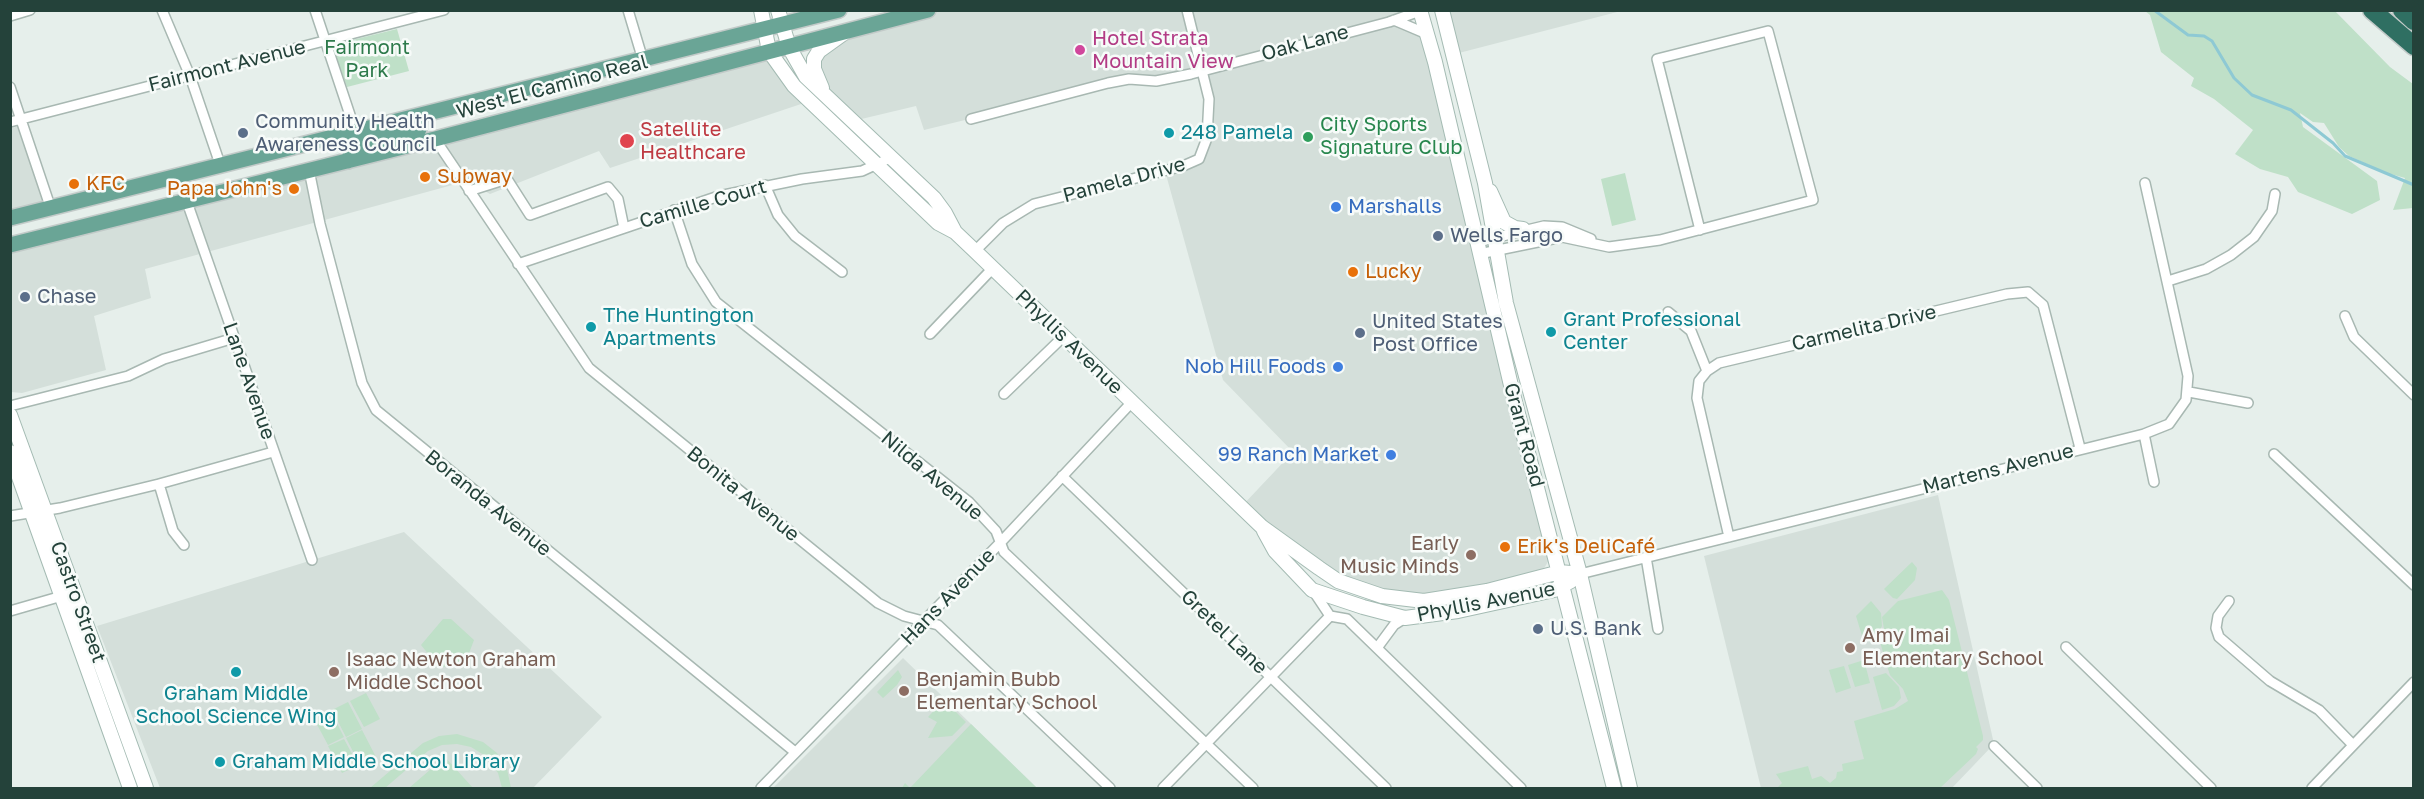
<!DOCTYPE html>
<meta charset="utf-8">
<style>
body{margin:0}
#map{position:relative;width:2424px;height:799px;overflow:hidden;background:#e6efeb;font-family:"Golos Text",sans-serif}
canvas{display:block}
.frame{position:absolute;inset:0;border:12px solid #24423a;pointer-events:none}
</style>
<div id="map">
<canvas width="2424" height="799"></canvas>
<div class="frame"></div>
</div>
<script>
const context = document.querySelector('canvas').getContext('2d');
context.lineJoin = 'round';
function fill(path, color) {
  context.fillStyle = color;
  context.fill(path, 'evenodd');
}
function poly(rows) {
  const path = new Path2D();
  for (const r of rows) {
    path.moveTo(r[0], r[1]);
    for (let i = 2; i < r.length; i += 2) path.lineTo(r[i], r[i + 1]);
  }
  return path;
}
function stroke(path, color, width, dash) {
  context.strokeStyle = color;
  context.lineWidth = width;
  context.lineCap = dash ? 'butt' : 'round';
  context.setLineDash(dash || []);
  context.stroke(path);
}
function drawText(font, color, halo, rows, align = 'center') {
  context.font = font + ' "Golos Text",sans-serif';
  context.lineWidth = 5;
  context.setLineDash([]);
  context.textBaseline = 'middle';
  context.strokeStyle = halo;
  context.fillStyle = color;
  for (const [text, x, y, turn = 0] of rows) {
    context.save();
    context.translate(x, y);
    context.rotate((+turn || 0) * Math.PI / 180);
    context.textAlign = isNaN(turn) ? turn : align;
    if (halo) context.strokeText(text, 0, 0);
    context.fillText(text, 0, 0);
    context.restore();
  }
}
fill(poly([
 [1442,10,1621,11,1455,54],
 [928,11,1420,11,1396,20,1427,34,1554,552,1538,578,1451,598,1357,588,1241,507,1293,452,1223,380,1165,171,1199,159,1207,138,1203,70,1129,80,924,130,916,106,853,121,827,98,814,59,847,32],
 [769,51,810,101,610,168,599,151,490,194,467,181,145,269,151,298,94,316,106,370,22,393,11,392,10,245],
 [20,126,44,204,11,212,11,128],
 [1938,495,1994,744,1952,788,1761,788,1704,556],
 [404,532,602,717,533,788,160,788,97,626],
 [903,658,1037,788,773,788]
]), '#d4dfda');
fill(poly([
 [2145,11,2335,11,2390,67,2413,84,2413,208,2393,210,2405,178,2387,173,2349,156,2339,147,2324,123,2313,122,2300,113,2303,127,2377,181,2380,200,2352,214,2298,192,2288,177,2260,169,2235,154,2253,130,2214,99,2191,86,2194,78,2161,52,2150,15],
 [397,29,409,71,347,87,332,45],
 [1625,173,1636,220,1612,226,1601,179],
 [1912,562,1917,568,1915,580,1897,599,1893,598,1884,589],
 [1942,590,1949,600,1983,736,1983,740,1976,747,1978,749,1976,754,1940,788,1777,788,1782,783,1776,774,1808,766,1812,779,1821,776,1830,783,1836,778,1837,772,1843,771,1842,764,1864,759,1854,721,1895,709,1908,701,1903,689,1890,675,1887,666,1878,635,1884,629,1882,617,1898,601],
 [1871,601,1881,613,1882,626,1876,635,1862,636,1856,616],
 [443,619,451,619,474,640,468,656,453,666,443,667,434,661,421,645],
 [1864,660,1870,683,1855,687,1848,665],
 [1844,666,1851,688,1836,693,1829,670],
 [898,670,902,677,897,685,883,698,877,692],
 [1886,673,1899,687,1901,698,1894,706,1882,710,1873,677],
 [366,693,380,719,364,727,350,701],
 [944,700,966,722,952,736,928,738,937,722,928,717],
 [348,702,362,729,346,737,332,710],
 [330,710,344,737,328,745,314,719],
 [971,724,1037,788,902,788,905,783,910,788],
 [362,730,376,757,360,765,346,738],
 [457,734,483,742,497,753,507,769,511,788,502,788,498,773,484,755,471,747,457,744,442,745,428,751,385,788,370,788,423,743,439,736],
 [344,739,358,765,342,773,328,746],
 [445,757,473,788,409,788]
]), '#bfe0c8');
stroke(poly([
 [2154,10,2188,35,2204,36,2212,41,2234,78,2252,95,2291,110,2333,143,2345,156,2414,185]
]), '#8ec9d4', 3);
const street = poly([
 [162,10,190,76,221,167],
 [315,10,356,133],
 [628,10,643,60],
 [10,16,30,10],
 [1394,20,1427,34],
 [10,87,51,209],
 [971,119,1108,83,1129,79,1156,81,1191,74,1389,22,1420,11],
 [10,122,444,10],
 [435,139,589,368,878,603,904,616,938,625,1110,788],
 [309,170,320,224,362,383,376,410,795,752],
 [765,185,778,215,795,236,842,272],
 [469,191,507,179,530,215,608,187,618,199,624,228],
 [187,202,312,560],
 [674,210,692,264,716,302,969,502,996,531,1004,552,1253,788],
 [1477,242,1544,226,1562,227,1591,239],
 [975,251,1003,223,1034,204,1183,166,1199,159,1207,138,1209,99,1187,10],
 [1479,254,1562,237,1609,247,1660,240,1813,200,1768,31,1657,59,1700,230],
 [518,264,719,196,802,179,862,171,890,158],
 [2168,281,2206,269,2231,255,2254,237,2272,211,2275,194],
 [1668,312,1691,331,1707,371],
 [2345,316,2354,337,2414,395],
 [930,334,993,268],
 [2189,392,2248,403],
 [1004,394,1064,336],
 [10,406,128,376,164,359,234,338],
 [2144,434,2154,482],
 [2274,454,2414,585],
 [1062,476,1386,788],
 [159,484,173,531,184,545],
 [10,516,60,508,159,484,273,452],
 [1729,537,1697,398,1699,381,1707,371,1719,363,2007,294,2028,292,2043,305,2080,448],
 [1646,557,1658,629],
 [1580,574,2144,434,2169,424,2186,400,2188,376,2145,183],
 [1314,592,1330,616],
 [2229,601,2218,616,2216,628,2219,637,2270,681,2319,710,2353,745],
 [10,611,62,596],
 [1330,616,1347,619,1521,788],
 [2066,647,2211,788],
 [1377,648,1394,625,1405,618],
 [1994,746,2037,788],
 [761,788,1000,543,1132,402],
 [1163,788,1330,616],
 [2312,788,2414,682]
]);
const secondary = poly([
 [761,10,769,51,794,86,938,223,955,232,975,251,1262,527,1319,568,1338,581,1382,596,1424,601,1487,591,1560,572,1580,574],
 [778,10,789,47,806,77,934,198,945,213,955,232],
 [1420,10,1435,62,1513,394,1614,788],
 [1442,10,1485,183,1506,303,1580,574,1630,788],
 [822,88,814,69,814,59,819,51,844,33],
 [1490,191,1504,222,1515,228,1523,229],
 [10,415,146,788],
 [10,452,130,788],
 [1264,531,1275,551,1312,590,1363,607,1405,618,1458,611,1554,590,1571,581]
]);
const primary = poly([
 [348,161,354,145,419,129,420,117],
 [10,218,839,10],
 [10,245,435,139,928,10]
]);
const highway = poly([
 [2372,10,2414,46],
 [2402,10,2414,21]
]);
stroke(street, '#a8b8b2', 12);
stroke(secondary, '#a4bbb3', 16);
stroke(primary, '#c2cac8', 18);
stroke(highway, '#c2cac8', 21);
stroke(street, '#fff', 9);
stroke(secondary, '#fff', 14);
stroke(primary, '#6aa596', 15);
stroke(highway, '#2f6f62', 18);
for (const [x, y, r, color] of [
 [1080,50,6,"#d1479c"],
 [243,133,6,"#5c6f8a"],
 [1169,133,6,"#0f9aa8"],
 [1308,137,6,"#2e9e5b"],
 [627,141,8,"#e0444e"],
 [425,177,6,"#e8710a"],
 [74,184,6,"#e8710a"],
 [294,189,6,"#e8710a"],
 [1336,207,6,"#3f7fe0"],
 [1438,236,6,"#5c6f8a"],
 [1353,272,6,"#e8710a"],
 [25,297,6,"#5c6f8a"],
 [591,327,6,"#0f9aa8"],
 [1551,332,6,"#0f9aa8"],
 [1360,333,6,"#5c6f8a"],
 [1338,367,6,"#3f7fe0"],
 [1391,455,6,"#3f7fe0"],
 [1505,547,6,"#e8710a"],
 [1471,555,6,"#8d6e63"],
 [1538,629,6,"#5c6f8a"],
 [1850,648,6,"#8d6e63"],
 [236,672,6,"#0f9aa8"],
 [334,672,6,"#8d6e63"],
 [904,691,6,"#8d6e63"],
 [220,762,6,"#0f9aa8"]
]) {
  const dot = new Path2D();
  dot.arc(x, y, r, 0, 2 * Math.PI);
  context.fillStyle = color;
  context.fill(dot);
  stroke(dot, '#f7fbf9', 2);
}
drawText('20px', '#b23c85', '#f7fbf9', [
 ["Hotel Strata",1092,39],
 ["Mountain View",1092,62]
], 'left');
drawText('20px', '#24423a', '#f7fbf9', [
 ["Oak Lane",1305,43,-15],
 ["Fairmont Avenue",227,66,-14],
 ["West El Camino Real",552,87,-15],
 ["Pamela Drive",1124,180,-15],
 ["Camille Court",703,204,-16],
 ["Carmelita Drive",1864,328,-13],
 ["Phyllis Avenue",1069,342,44],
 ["Lane Avenue",249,381,71],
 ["Grant Road",1524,435,75],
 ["Martens Avenue",1998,469,-14],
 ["Nilda Avenue",932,476,40],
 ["Bonita Avenue",743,494,39],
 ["Boranda Avenue",488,503,39],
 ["Hans Avenue",948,597,-46],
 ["Castro Street",78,602,70],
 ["Phyllis Avenue",1486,602,-11],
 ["Gretel Lane",1224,632,44]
]);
drawText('20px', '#2d7a4b', '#f7fbf9', [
 ["Fairmont",367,48],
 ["Park",367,71]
]);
drawText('20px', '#4e5e75', '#f7fbf9', [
 ["Community Health",255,122],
 ["Awareness Council",255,145],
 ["Wells Fargo",1450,236],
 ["Chase",37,297],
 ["United States",1372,322],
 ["Post Office",1372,345],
 ["U.S. Bank",1550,629]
], 'left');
drawText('20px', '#27864d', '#f7fbf9', [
 ["City Sports",1320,125],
 ["Signature Club",1320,148]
], 'left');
drawText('20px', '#be3a42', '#f7fbf9', [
 ["Satellite",640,130],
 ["Healthcare",640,153]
], 'left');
drawText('20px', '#0d838f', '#f7fbf9', [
 ["248 Pamela",1181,133],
 ["The Huntington",603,316],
 ["Apartments",603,339],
 ["Grant Professional",1563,320],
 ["Center",1563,343],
 ["Graham Middle",236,694,"center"],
 ["School Science Wing",236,717,"center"],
 ["Graham Middle School Library",232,762]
], 'left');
drawText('20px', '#c56008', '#f7fbf9', [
 ["Subway",437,177],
 ["KFC",86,184],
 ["Papa John's",282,189,"right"],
 ["Lucky",1365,272],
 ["Erik's DeliCafé",1517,547]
], 'left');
drawText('20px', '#366cbe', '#f7fbf9', [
 ["Marshalls",1348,207,"left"],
 ["Nob Hill Foods",1326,367],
 ["99 Ranch Market",1379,455]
], 'right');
drawText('20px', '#785e54', '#f7fbf9', [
 ["Early",1459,544,"right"],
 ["Music Minds",1459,567,"right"],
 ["Amy Imai",1862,636],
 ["Elementary School",1862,659],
 ["Isaac Newton Graham",346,660],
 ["Middle School",346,683],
 ["Benjamin Bubb",916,680],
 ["Elementary School",916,703]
], 'left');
</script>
